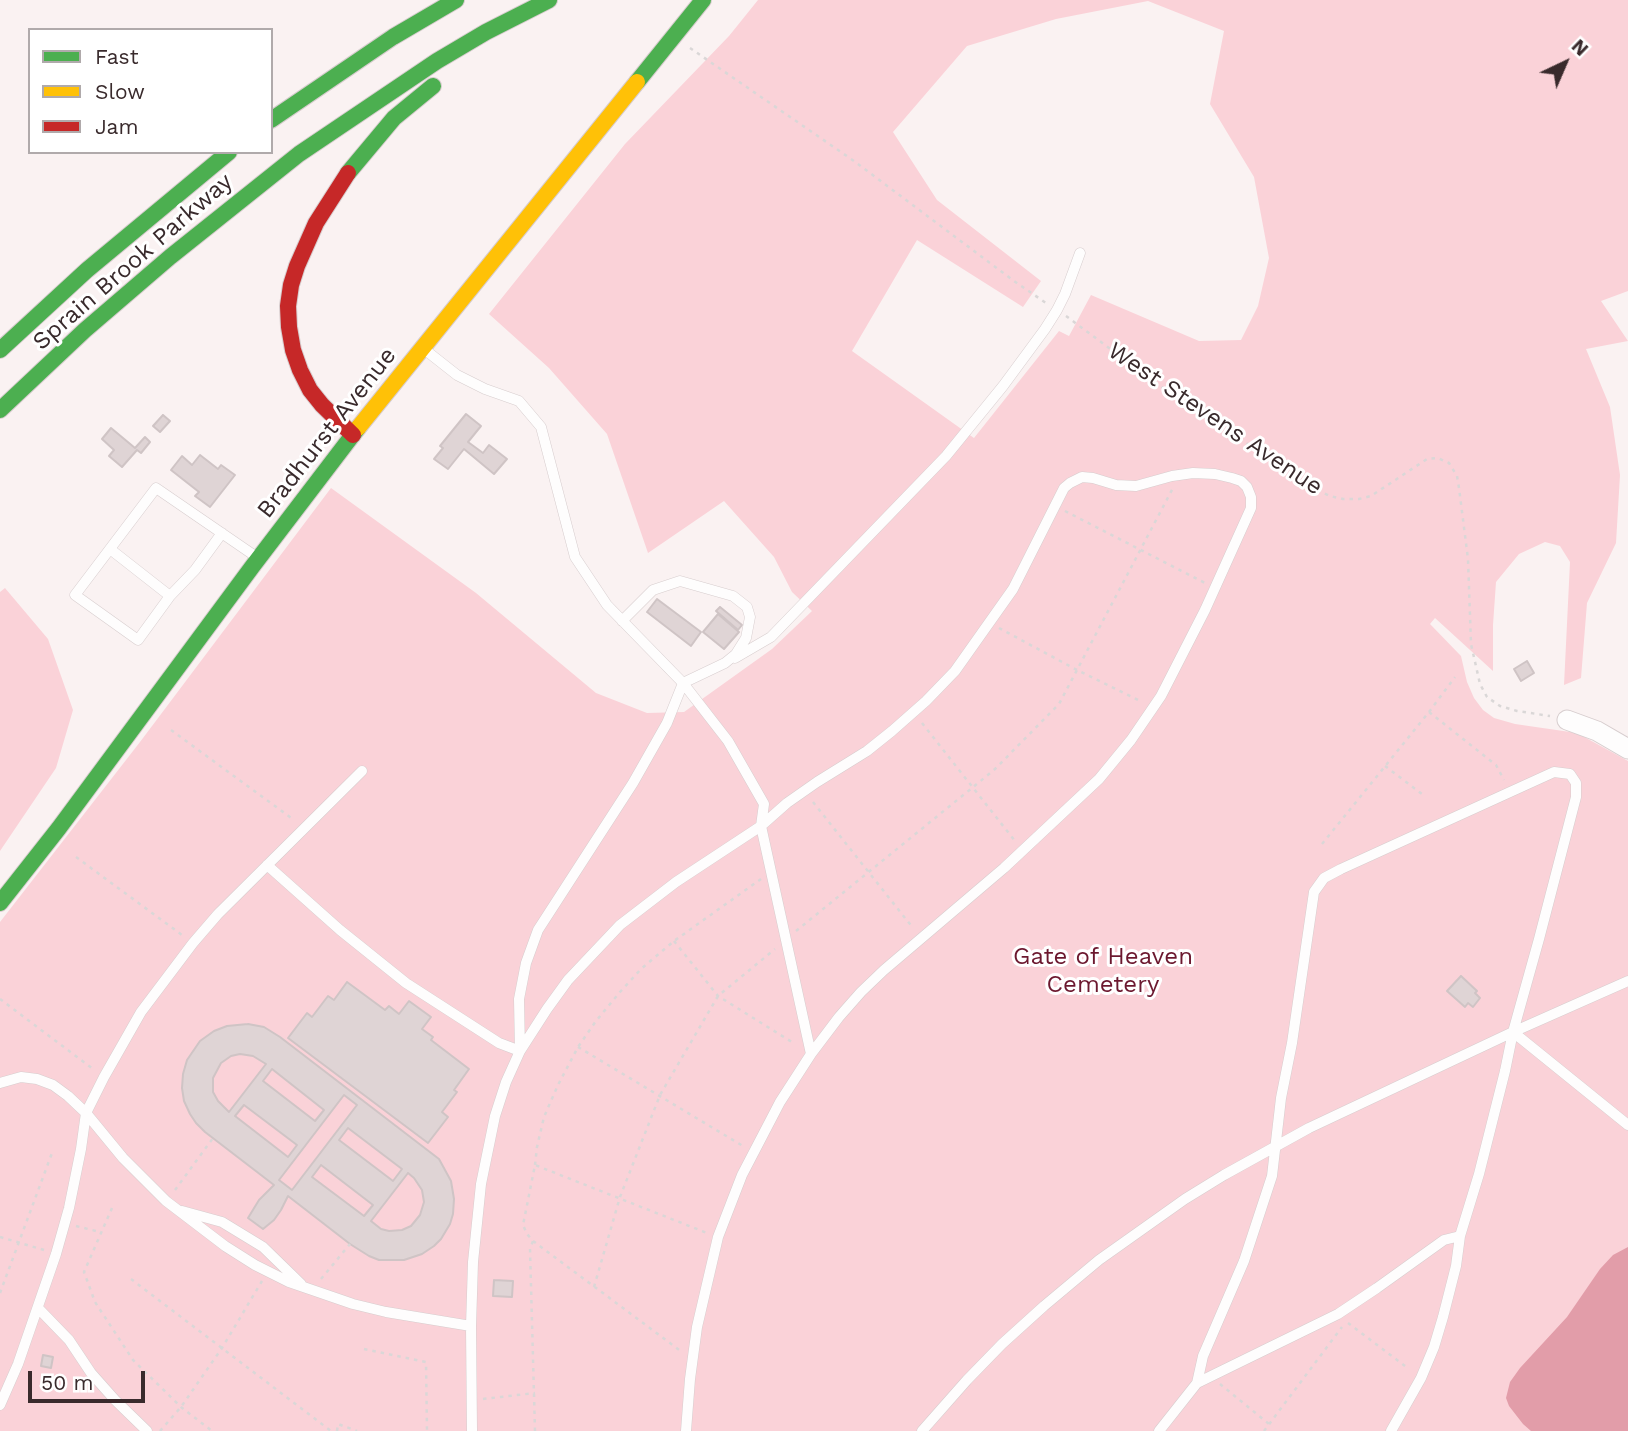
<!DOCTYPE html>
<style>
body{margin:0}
#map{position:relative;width:1628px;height:1431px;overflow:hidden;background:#faf2f2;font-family:"Work Sans",sans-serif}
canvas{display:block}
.legend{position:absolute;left:28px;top:28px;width:245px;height:126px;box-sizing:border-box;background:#fff;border:2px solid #b0aaab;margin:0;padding:9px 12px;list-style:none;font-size:21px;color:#392a2c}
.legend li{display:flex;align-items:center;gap:14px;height:35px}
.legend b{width:35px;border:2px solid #b0aaab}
.north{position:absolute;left:1530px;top:28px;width:70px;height:70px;-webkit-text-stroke:5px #fff;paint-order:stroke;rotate:44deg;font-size:19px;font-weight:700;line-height:28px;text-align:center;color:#392a2c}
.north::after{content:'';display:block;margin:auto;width:24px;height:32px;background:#392a2c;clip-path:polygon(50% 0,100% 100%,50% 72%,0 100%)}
.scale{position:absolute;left:28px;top:1371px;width:117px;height:32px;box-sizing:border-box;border:4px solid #392a2c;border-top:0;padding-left:9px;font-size:21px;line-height:24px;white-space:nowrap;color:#392a2c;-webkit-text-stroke:5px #fff;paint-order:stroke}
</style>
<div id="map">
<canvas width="1628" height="1431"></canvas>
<ul class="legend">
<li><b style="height:9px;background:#4caf50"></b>Fast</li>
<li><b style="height:9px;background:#ffc107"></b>Slow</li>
<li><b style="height:9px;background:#c62828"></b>Jam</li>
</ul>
<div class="north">N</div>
<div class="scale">50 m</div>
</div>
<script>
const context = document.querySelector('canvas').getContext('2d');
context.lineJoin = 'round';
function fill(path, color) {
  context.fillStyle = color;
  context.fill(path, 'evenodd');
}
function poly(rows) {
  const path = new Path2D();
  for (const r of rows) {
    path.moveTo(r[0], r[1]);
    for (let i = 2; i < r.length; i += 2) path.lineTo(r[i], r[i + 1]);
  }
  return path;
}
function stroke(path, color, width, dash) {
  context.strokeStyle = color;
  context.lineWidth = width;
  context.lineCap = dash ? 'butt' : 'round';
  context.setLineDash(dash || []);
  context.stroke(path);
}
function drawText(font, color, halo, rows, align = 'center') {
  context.font = font + ' "Work Sans",sans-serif';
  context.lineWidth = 6;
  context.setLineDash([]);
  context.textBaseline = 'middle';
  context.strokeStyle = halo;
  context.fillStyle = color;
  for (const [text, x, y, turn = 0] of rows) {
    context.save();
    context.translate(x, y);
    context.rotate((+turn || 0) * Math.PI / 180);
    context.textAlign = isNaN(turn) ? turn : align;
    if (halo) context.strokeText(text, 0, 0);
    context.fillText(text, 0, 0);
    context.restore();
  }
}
fill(poly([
 [758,0,1628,0,1628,291,1601,301,1628,341,1586,349,1610,407,1620,475,1616,543,1587,603,1581,678,1564,685,1570,562,1560,546,1545,542,1519,554,1496,582,1493,625,1493,671,1435,618,1430,624,1461,656,1467,682,1474,698,1483,710,1494,718,1515,724,1577,733,1628,761,1628,1431,0,1431,0,922,140,742,331,488,476,593,596,693,647,713,684,712,772,649,812,611,792,592,774,557,724,501,648,553,607,434,549,368,489,314,625,144,729,36],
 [1148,1,1224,31,1210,104,1254,177,1269,258,1258,306,1241,340,1199,341,1091,295,1069,336,1059,331,974,438,852,351,917,240,1023,307,1041,281,937,200,893,132,967,46,1056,19],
 [5,588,48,639,73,710,56,768,0,851,0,592]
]), '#fad2d8');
fill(poly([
 [1628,1247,1628,1431,1531,1431,1523,1424,1509,1406,1506,1398,1510,1382,1520,1368,1567,1317,1600,1269,1613,1255]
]), '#e29da9');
const building = poly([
 [466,414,481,426,468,442,483,453,489,445,507,459,494,474,464,449,448,469,434,459,443,448,440,446,466,414],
 [163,415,170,421,160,432,153,426,163,415],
 [111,428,135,448,145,437,150,442,141,453,137,450,122,467,109,456,114,450,102,439,111,428],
 [200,455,218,469,221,465,235,475,210,507,195,496,199,492,171,470,182,456,192,465,200,455],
 [657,599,701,632,691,646,647,612,657,599],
 [720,607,742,625,738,630,716,611,720,607],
 [718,614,739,632,724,649,703,632,718,614],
 [1527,661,1534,673,1521,681,1514,669,1527,661],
 [1461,976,1477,991,1475,993,1480,998,1473,1007,1468,1003,1465,1007,1447,991,1461,976],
 [347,982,385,1010,389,1006,399,1014,409,1001,431,1017,422,1029,433,1037,431,1040,469,1069,454,1090,457,1092,442,1112,448,1117,428,1143,288,1038,307,1013,312,1017,328,996,334,1000,347,982],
 [248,1024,264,1027,280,1037,439,1159,451,1181,454,1199,453,1214,450,1224,441,1239,434,1246,422,1254,404,1260,379,1260,369,1256,350,1244,288,1196,281,1210,274,1220,263,1229,248,1218,259,1200,274,1185,205,1132,196,1123,190,1114,184,1101,182,1088,183,1074,187,1060,200,1041,214,1031,227,1026,248,1024],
 [240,1054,253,1056,266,1064,229,1112,218,1101,213,1092,213,1078,221,1063,231,1056,240,1054],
 [272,1069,324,1110,315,1121,263,1081,272,1069],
 [344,1095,357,1105,292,1190,279,1180,344,1095],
 [244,1105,297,1145,288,1157,235,1116,244,1105],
 [348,1128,402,1169,393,1181,339,1140,348,1128],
 [321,1165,373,1205,364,1216,312,1177,321,1165],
 [408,1173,414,1178,422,1190,424,1202,420,1215,411,1226,402,1230,389,1231,381,1229,371,1221,408,1173],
 [494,1280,513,1281,512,1297,493,1296,494,1280],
 [43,1355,53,1357,51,1368,41,1366,43,1355]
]);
fill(building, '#dfd4d5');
stroke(building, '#cfc4c5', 2);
const lane = poly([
 [424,349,457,375,485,389,519,401,541,427,575,557,607,605,683,683,728,741,764,804,761,826],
 [110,549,170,596,138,640,75,595,156,488,258,558],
 [170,596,195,570,222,533],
 [735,658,771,637,946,456,1003,386,1045,329,1057,310,1065,294,1080,253],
 [267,865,340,930,406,983,499,1043,520,1051,519,999,526,963,538,930,633,783,667,723,683,683,725,663,736,654,746,638,750,617,747,607,733,596,680,581,653,590,622,621],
 [1513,1032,1628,1125],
 [0,1083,21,1077,37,1079,53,1085,68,1096,86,1113,123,1158,166,1201,225,1246,255,1265,289,1282,353,1304,386,1312,471,1326],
 [182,1211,222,1222,263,1247,301,1284],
 [38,1308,69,1340,91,1373,115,1400,147,1431],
 [1197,1383,1338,1314,1377,1288,1444,1240,1460,1236],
 [0,1405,18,1364,56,1254,69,1208,81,1149,86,1113,104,1077,141,1012,193,943,218,914,362,771],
 [472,1431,471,1326,473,1262,481,1184,495,1116,506,1082,520,1051,547,1009,568,980,620,925,676,882,761,826,811,1054],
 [686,1431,690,1379,697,1327,718,1237,742,1175,780,1102,811,1054,839,1017,861,992,884,970,1004,868,1099,779,1131,740,1161,696,1205,610,1251,508,1251,497,1247,487,1241,481,1232,478,1215,474,1193,473,1172,476,1136,486,1116,485,1093,478,1082,477,1070,483,1064,488,1013,589,955,671,926,701,892,731,867,751,817,782,787,803,761,826],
 [922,1431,967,1380,1002,1344,1044,1306,1099,1260,1185,1199,1224,1175,1309,1128,1513,1032,1628,981],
 [1159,1431,1197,1383,1203,1356,1244,1261,1272,1176,1281,1098,1292,1043,1314,892,1324,878,1341,869,1554,772,1570,774,1576,783,1576,797,1539,939,1513,1032,1505,1071,1479,1174,1460,1236,1456,1266,1443,1317,1434,1347,1421,1378,1391,1431]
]);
const street = poly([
 [1567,720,1597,731,1628,749]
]);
const fast = poly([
 [637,82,703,0],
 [271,120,393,37,456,0],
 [348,173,394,118,433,86],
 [0,350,87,270,229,152],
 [0,410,85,330,170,257,299,154,437,61,486,32,549,0],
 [0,903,59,828,252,567,358,428]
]);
const slow = poly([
 [358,428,637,82]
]);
const jam = poly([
 [348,173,316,223,297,266,291,285,288,306,289,327,293,350,300,370,310,390,322,405,353,435]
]);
stroke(lane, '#d7cdce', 11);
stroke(street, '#d7cdce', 21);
stroke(fast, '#d7cdce', 18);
stroke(slow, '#d7cdce', 18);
stroke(jam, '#d7cdce', 18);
stroke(poly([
 [690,48,854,161,1014,281,1046,303],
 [1066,316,1190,408,1265,455,1304,484,1330,496,1343,499,1359,499,1371,496,1427,459,1438,458,1449,463,1457,476,1459,488,1468,559,1471,644,1480,684,1487,697,1500,706,1517,711,1550,716],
 [1065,511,1205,583],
 [999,628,1077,670,1142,702],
 [1429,712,1455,677],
 [922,723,1015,841],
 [171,730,294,820],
 [1385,766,1422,794],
 [813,802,913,928],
 [1322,844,1429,712,1496,765,1504,780],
 [76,857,182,935],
 [796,931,972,788,995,769,1059,704,1173,488],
 [674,941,718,996,795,1044],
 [0,999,93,1069],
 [578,1047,743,1146],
 [535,1165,537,1147,544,1117,558,1085,578,1047,596,1021,620,992,641,969,674,941,761,879],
 [175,1190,213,1138],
 [112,1208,84,1272,95,1302,133,1360,181,1407,212,1431],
 [76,1226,100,1232],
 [0,1237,44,1250],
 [533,1241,682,1352],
 [131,1279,331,1431],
 [321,1279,350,1244],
 [594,1287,620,1197,660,1095,718,996,775,949],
 [0,1293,52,1153],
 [1348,1323,1409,1369],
 [364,1349,426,1362,427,1431],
 [1220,1384,1269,1424],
 [483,1399,535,1393],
 [160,1431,181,1407,222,1348,262,1281],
 [337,1431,338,1424,357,1431],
 [535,1431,530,1249,533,1241,527,1234,523,1225,535,1165,707,1233],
 [1264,1431,1342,1327]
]), '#dad7d7', 2.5, [3.5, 5]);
stroke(lane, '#fefdfd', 10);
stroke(street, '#fefdfd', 19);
stroke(fast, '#4caf50', 16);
stroke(slow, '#ffc107', 16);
stroke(jam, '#c62828', 16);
drawText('24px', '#392a2c', '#fff', [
 ["Sprain Brook Parkway",133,262,-41],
 ["West Stevens Avenue",1215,419,34],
 ["Bradhurst Avenue",327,433,-52]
]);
drawText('24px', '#6c182f', '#fff', [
 ["Gate of Heaven",1103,957],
 ["Cemetery",1103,985]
]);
</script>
